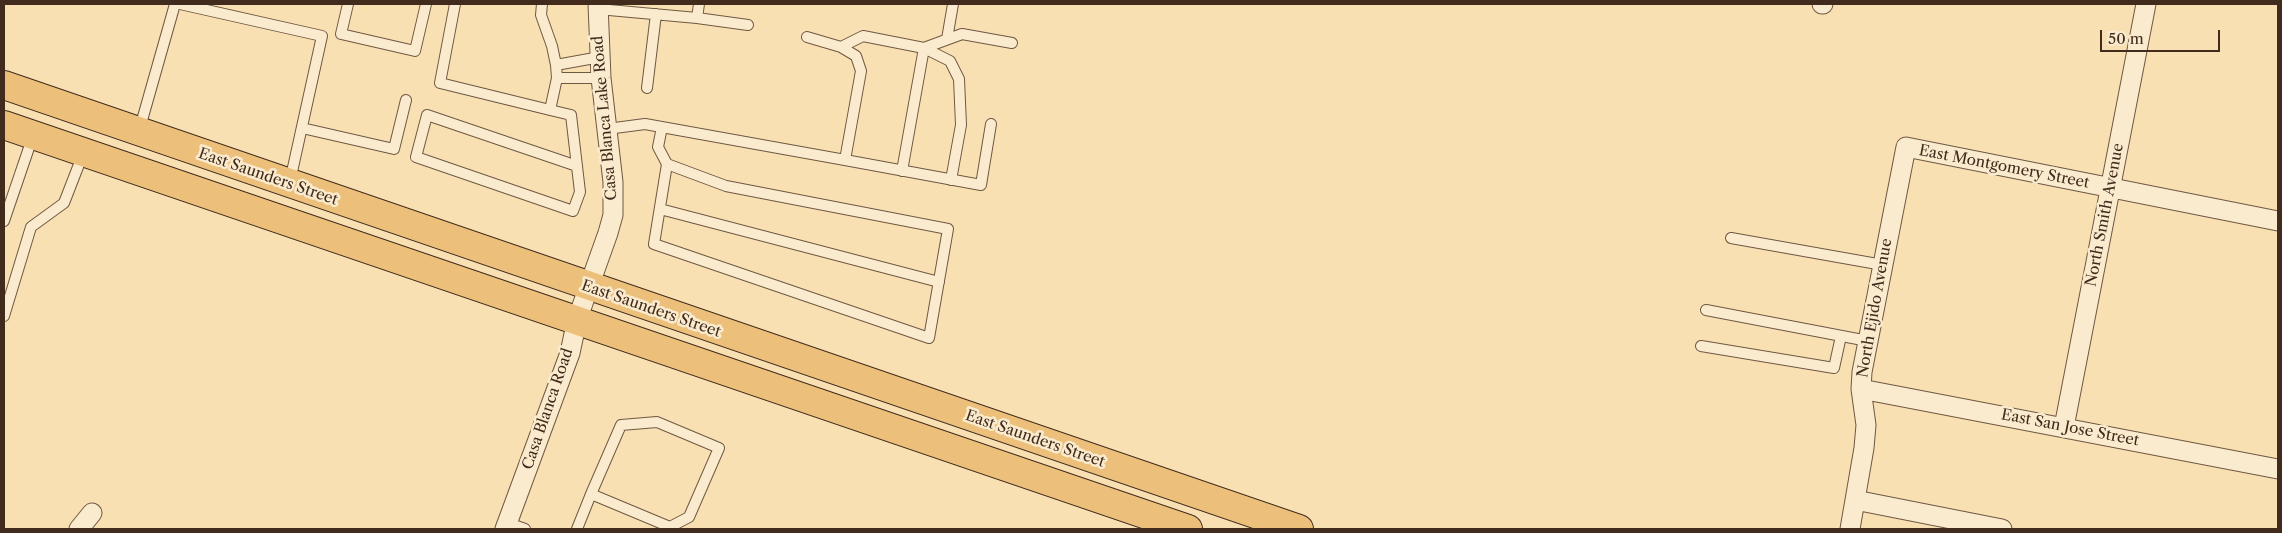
<!DOCTYPE html>
<style>
body{margin:0}
#map{position:relative;width:2282px;height:533px;overflow:hidden;background:#f9e0b3;font-family:"Libre Caslon Text",serif}
canvas{display:block}
.frame{position:absolute;inset:0;border:5px solid #412b1d;pointer-events:none}
.scale{position:absolute;left:2100px;top:30px;width:120px;height:22px;box-sizing:border-box;border:2px solid #412b1d;border-top:0;padding-left:6px;font-size:15px;line-height:18px;white-space:nowrap;color:#412b1d;-webkit-text-stroke:4px #fbebce;paint-order:stroke}
</style>
<div id="map">
<canvas width="2282" height="533"></canvas>
<div class="frame"></div>
<div class="scale">50 m</div>
</div>
<script>
const context = document.querySelector('canvas').getContext('2d');
context.lineJoin = 'round';
function poly(rows) {
  const path = new Path2D();
  for (const r of rows) {
    path.moveTo(r[0], r[1]);
    for (let i = 2; i < r.length; i += 2) path.lineTo(r[i], r[i + 1]);
  }
  return path;
}
function stroke(path, color, width, dash) {
  context.strokeStyle = color;
  context.lineWidth = width;
  context.lineCap = dash ? 'butt' : 'round';
  context.setLineDash(dash || []);
  context.stroke(path);
}
function drawText(font, color, halo, rows, align = 'center') {
  context.font = font + ' "Libre Caslon Text",serif';
  context.lineWidth = 5;
  context.setLineDash([]);
  context.textBaseline = 'middle';
  context.strokeStyle = halo;
  context.fillStyle = color;
  for (const [text, x, y, turn = 0] of rows) {
    context.save();
    context.translate(x, y);
    context.rotate((+turn || 0) * Math.PI / 180);
    context.textAlign = isNaN(turn) ? turn : align;
    if (halo) context.strokeText(text, 0, 0);
    context.fillText(text, 0, 0);
    context.restore();
  }
}
const service = poly([
 [180,4,322,36,290,181],
 [348,4,341,34,415,51,426,4],
 [455,4,440,83,550,110,557,78],
 [542,4,541,15,552,46,556,65],
 [598,9,697,18,748,25],
 [697,18,699,4],
 [947,39,953,4],
 [841,47,863,36,924,48,950,61,959,79,961,125,951,180],
 [924,48,962,34,1012,43],
 [600,57,556,65,557,78,601,78],
 [647,88,656,14],
 [550,110,571,115,580,192,573,211,416,157,427,115,577,166],
 [662,127,658,147,667,164,654,244,929,338,948,229,726,186,667,164],
 [302,128,394,149,406,100],
 [607,129,645,124,845,160,861,71,856,56,841,47,807,37],
 [139,131,175,4],
 [845,160,981,185,991,124],
 [902,171,924,48],
 [660,209,939,282],
 [4,221,33,136],
 [1731,238,1883,265],
 [1706,310,1868,341],
 [4,316,31,227,64,203,83,154],
 [1701,346,1834,368,1841,336],
 [508,523,525,529],
 [577,529,591,494,621,425,657,422,719,448,689,517,670,527,591,494]
]);
const minor = poly([
 [1822,4,1823,4],
 [1861,389,2278,469],
 [2064,427,2146,4],
 [1855,500,2002,529],
 [79,529,92,513],
 [505,529,570,353,577,320,608,233,613,215,613,182,601,78,598,4],
 [1850,529,1864,448,1866,425,1861,389,1862,372,1906,147,2278,221]
]);
const primary = poly([
 [4,85,1299,529],
 [4,125,1188,529]
]);
stroke(service, '#6f5842', 12);
stroke(minor, '#6f5842', 21);
stroke(primary, '#412b1d', 30);
stroke(service, '#fbebce', 10);
stroke(minor, '#fbebce', 19);
stroke(primary, '#ecc07a', 28);
drawText('15px', '#412b1d', '#fbebce', [
 ["Casa Blanca Lake Road",605,118,-95],
 ["East Montgomery Street",2004,167,11],
 ["East Saunders Street",268,177,19],
 ["North Smith Avenue",2105,215,-79],
 ["North Ejido Avenue",1875,308,-80],
 ["East Saunders Street",651,309,19],
 ["Casa Blanca Road",548,409,-71],
 ["East San Jose Street",2070,428,11],
 ["East Saunders Street",1035,439,19]
]);
</script>
